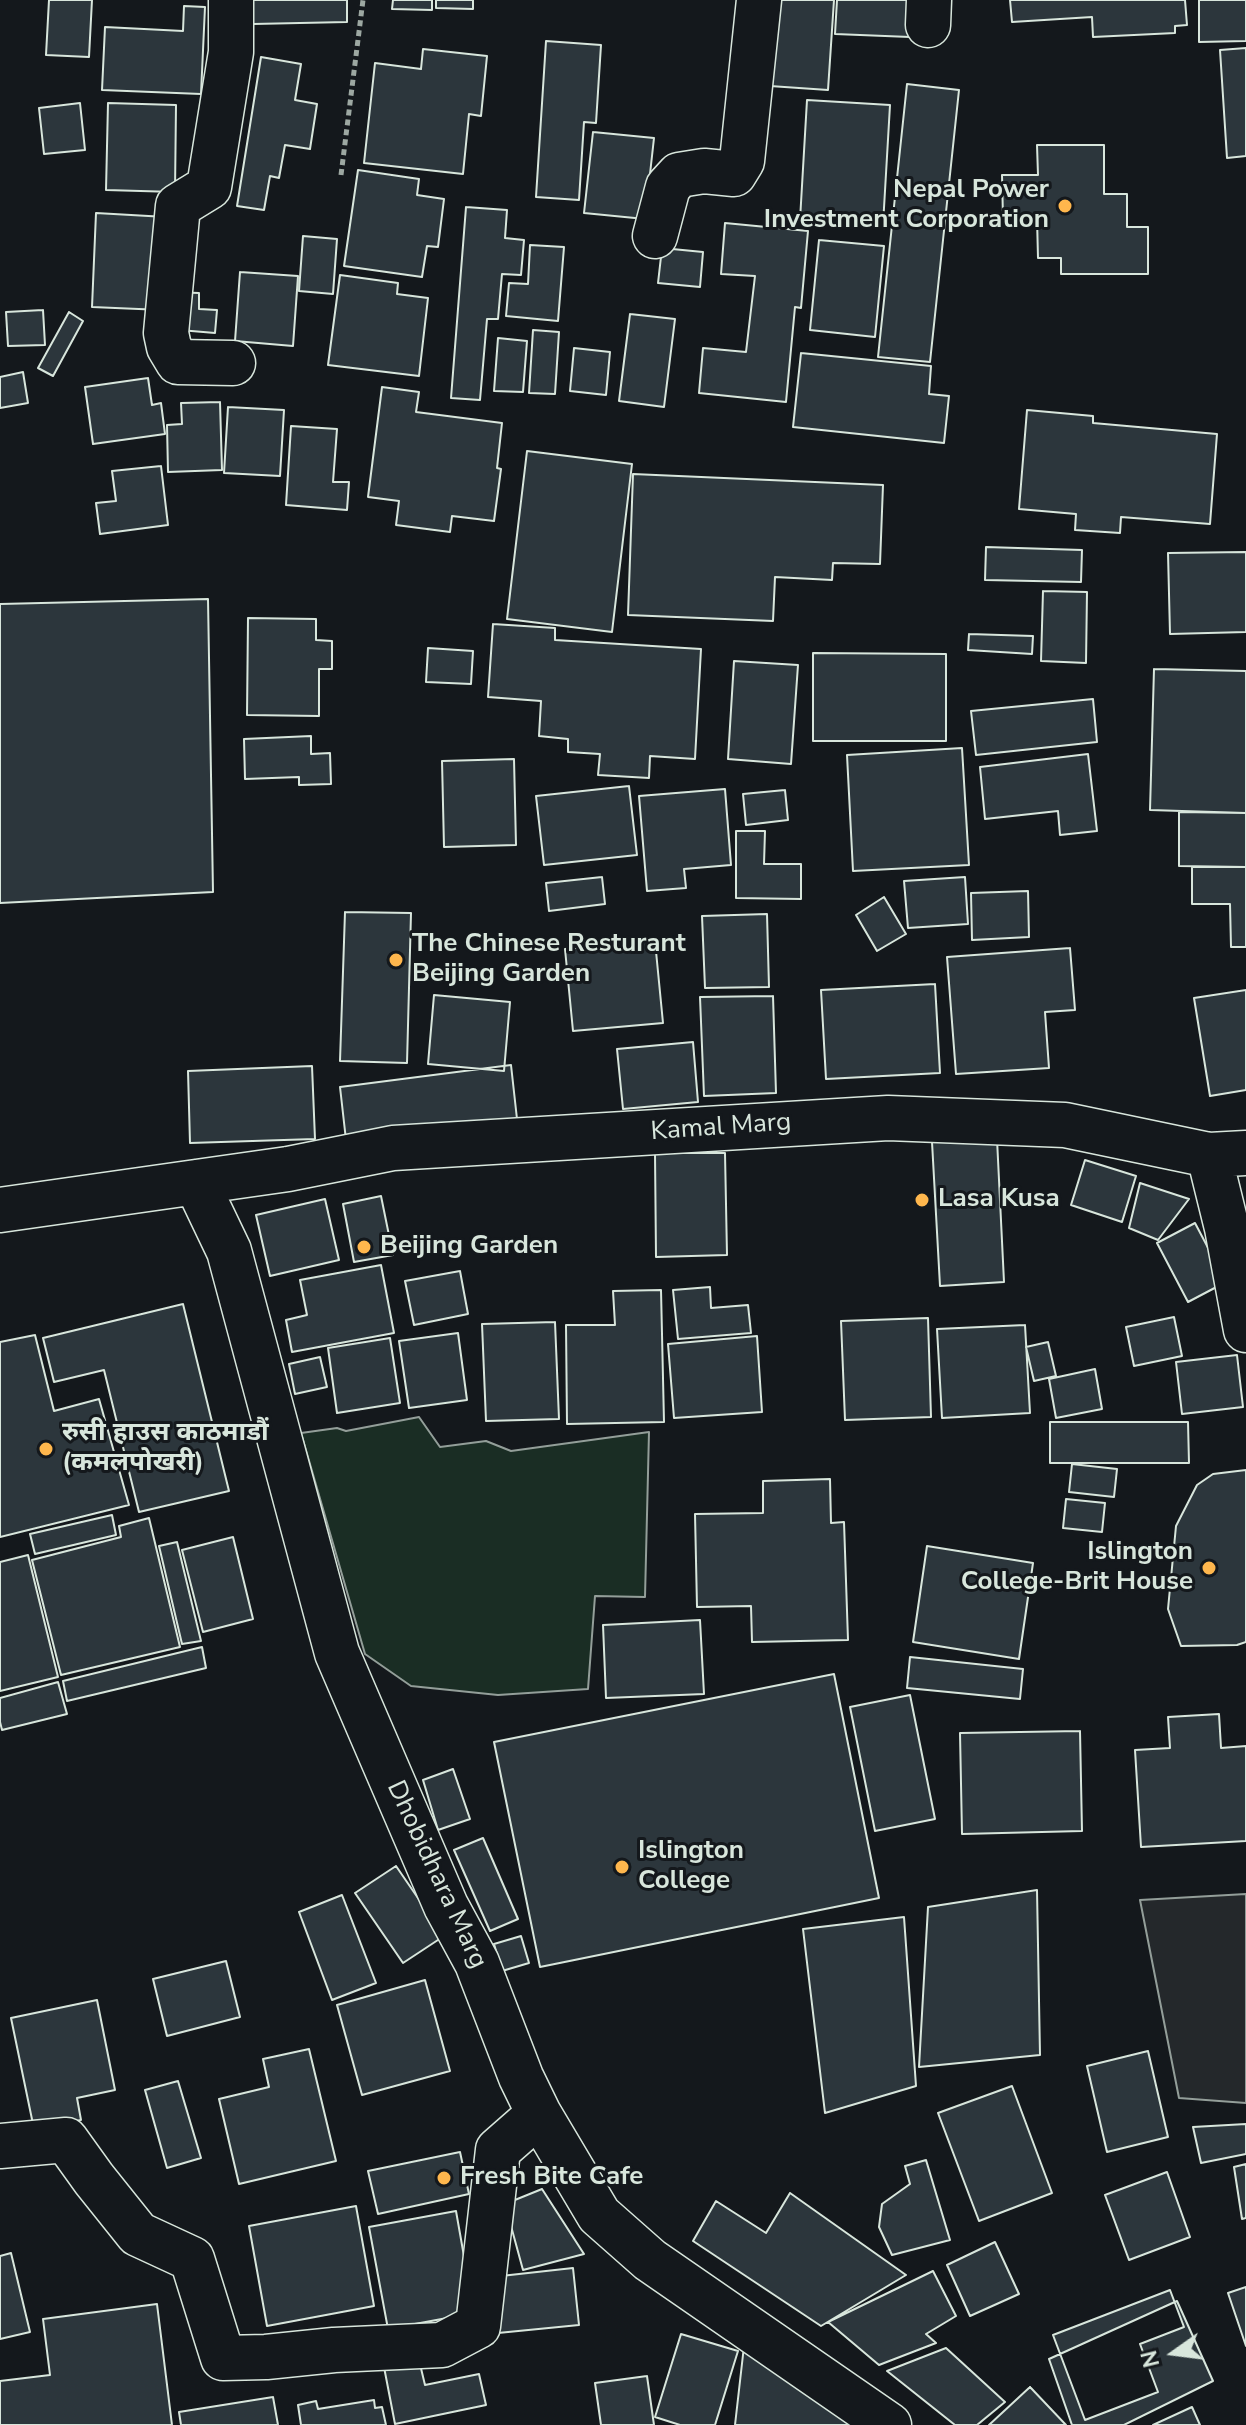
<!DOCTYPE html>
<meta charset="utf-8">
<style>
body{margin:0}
#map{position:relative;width:1246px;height:2425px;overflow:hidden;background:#14181c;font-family:"Nunito Sans",sans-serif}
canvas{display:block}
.north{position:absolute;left:1134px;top:2313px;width:80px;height:80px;-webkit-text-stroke:6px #14181c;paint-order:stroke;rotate:256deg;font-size:22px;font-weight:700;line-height:32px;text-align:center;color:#d8e6dc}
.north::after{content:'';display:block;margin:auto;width:28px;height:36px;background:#d8e6dc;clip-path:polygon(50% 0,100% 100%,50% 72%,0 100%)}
</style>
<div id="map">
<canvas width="1246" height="2425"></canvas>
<div class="north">N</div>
</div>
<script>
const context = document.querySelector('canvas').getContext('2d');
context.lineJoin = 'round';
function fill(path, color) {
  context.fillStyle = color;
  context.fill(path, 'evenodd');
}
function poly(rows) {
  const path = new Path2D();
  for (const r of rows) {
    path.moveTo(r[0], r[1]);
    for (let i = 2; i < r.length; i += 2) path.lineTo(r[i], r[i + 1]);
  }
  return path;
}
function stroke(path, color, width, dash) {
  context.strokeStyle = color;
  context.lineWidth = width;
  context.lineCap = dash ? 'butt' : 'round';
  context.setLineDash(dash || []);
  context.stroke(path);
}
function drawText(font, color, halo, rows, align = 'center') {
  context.font = font + ' "Nunito Sans","Noto Sans Devanagari",sans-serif';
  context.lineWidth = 6;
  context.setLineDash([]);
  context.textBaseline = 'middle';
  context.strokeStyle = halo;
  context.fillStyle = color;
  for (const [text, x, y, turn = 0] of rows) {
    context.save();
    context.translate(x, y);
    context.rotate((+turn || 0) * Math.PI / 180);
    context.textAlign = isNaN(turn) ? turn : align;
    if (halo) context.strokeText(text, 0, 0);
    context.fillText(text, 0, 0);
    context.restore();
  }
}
const green = poly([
 [419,1417,440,1447,486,1441,511,1451,649,1432,645,1597,595,1596,588,1689,498,1695,411,1686,365,1654,301,1433,337,1428,346,1431,419,1417]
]);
fill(green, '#1a2d24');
stroke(green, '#939e99', 2);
const parking = poly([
 [1246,1894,1246,2103,1179,2098,1140,1900,1246,1894]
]);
fill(parking, '#24282b');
stroke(parking, '#939e99', 2);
const building = poly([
 [49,0,92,0,89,57,46,55,49,0],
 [252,0,347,0,347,22,253,24,252,0],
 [393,0,432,0,432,10,392,9,393,0],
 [436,0,473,0,473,9,436,8,436,0],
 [775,0,834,0,828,90,770,86,775,0],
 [837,0,911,0,910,37,835,34,837,0],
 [1010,0,1185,0,1187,25,1175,26,1175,33,1093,37,1092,17,1012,22,1010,0],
 [1199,0,1246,0,1246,41,1199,42,1199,0],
 [184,6,205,7,201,94,102,90,105,27,183,31,184,6],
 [546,41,601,45,596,123,584,122,579,200,536,197,546,41],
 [1246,48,1246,156,1227,158,1220,50,1246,48],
 [423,49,487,56,481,116,469,114,463,174,364,163,375,63,421,69,423,49],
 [261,57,301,64,295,100,317,104,310,149,285,145,279,178,270,176,264,210,237,206,261,57],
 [907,84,959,90,930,362,878,357,907,84],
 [807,100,890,105,883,225,800,220,807,100],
 [80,103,85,150,44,154,39,108,80,103],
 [108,103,176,105,175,192,106,190,108,103],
 [593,132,654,138,645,219,584,213,593,132],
 [1037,145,1104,145,1104,194,1127,194,1127,227,1148,227,1148,274,1061,274,1061,258,1038,258,1037,218,1003,219,1002,175,1038,175,1037,145],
 [358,170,419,179,417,195,444,199,438,247,427,246,422,277,344,266,358,170],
 [466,207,507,210,505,238,524,240,521,275,502,274,498,319,487,319,480,400,451,398,466,207],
 [96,213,166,217,162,310,92,307,96,213],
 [725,223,808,231,801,308,795,307,786,402,699,393,703,348,746,352,755,276,721,274,725,223],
 [303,236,337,239,333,294,299,291,303,236],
 [819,240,884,246,875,337,810,330,819,240],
 [530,245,564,247,558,321,506,316,509,283,528,284,530,245],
 [662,248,703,252,700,287,658,283,662,248],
 [240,272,298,276,293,346,235,341,240,272],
 [340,275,398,283,397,294,428,298,419,376,328,365,340,275],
 [171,292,199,293,199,309,217,310,215,333,168,329,171,292],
 [43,310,45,345,8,346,6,312,43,310],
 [69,312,83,321,53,376,38,368,69,312],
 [630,314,675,319,664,407,619,401,630,314],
 [533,330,559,332,555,394,529,393,533,330],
 [498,338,527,341,523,392,494,391,498,338],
 [574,348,610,352,606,395,570,391,574,348],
 [801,353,931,366,929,394,949,396,944,443,793,427,801,353],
 [23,372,28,403,0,408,0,377,23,372],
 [148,378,152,405,161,403,165,434,93,444,85,387,148,378],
 [382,387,419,392,416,412,502,423,497,468,501,469,494,521,452,516,450,532,396,525,399,501,368,497,382,387],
 [220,402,222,470,168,472,167,425,182,424,181,403,220,402],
 [228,407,284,410,280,476,224,473,228,407],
 [1027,410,1093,416,1093,423,1217,434,1210,524,1121,517,1120,533,1075,530,1076,514,1019,509,1027,410],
 [291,426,337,429,333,482,349,482,347,510,286,505,291,426],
 [527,451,632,464,612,632,507,619,527,451],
 [161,466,168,525,100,534,96,503,116,501,112,471,161,466],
 [633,474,883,485,880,564,833,563,832,580,775,577,773,621,628,615,633,474],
 [986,547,1082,550,1081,582,985,580,986,547],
 [1246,552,1246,632,1170,634,1168,553,1246,552],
 [1043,591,1087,592,1086,663,1041,661,1043,591],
 [208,599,213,892,0,903,0,604,208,599],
 [248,618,316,619,316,640,332,641,332,669,319,669,319,716,247,715,248,618],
 [493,624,555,628,555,640,701,649,695,759,650,756,649,778,598,775,600,754,568,752,568,739,539,736,541,701,488,697,493,624],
 [969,634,1033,636,1032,654,968,650,969,634],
 [428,648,473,651,471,684,426,682,428,648],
 [813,653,946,654,946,741,813,741,813,653],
 [734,661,798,665,791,764,728,759,734,661],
 [1154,669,1246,671,1246,813,1150,810,1154,669],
 [1093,699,1097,742,976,755,971,711,1093,699],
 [311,736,311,754,330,753,331,784,299,785,299,777,245,779,244,739,311,736],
 [962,748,969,865,853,871,847,755,962,748],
 [1088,754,1097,831,1060,835,1058,811,985,819,980,767,1088,754],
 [514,759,516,845,444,847,442,761,514,759],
 [629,786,637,855,544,865,536,796,629,786],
 [725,789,731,865,684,869,686,888,647,891,639,796,725,789],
 [785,790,788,820,746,825,743,794,785,790],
 [1179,812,1246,813,1246,867,1179,866,1179,812],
 [736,831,765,831,764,864,801,864,801,899,736,898,736,831],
 [1192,867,1246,867,1246,947,1231,947,1230,904,1192,904,1192,867],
 [602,877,605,904,549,911,546,883,602,877],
 [965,877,968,924,908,928,904,881,965,877],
 [1028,891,1029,937,972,940,971,893,1028,891],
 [884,897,906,934,877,951,856,915,884,897],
 [345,912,411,913,407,1063,340,1061,345,912],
 [767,914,769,987,705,988,702,916,767,914],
 [655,941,663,1023,573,1031,565,949,655,941],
 [1070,948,1075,1010,1045,1012,1049,1068,956,1074,947,957,1070,948],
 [935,984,940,1073,826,1079,821,990,935,984],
 [1246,990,1246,1090,1210,1096,1194,998,1246,990],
 [434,995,510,1002,504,1071,428,1064,434,995],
 [773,996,776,1093,704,1096,700,997,773,996],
 [693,1042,698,1102,623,1109,617,1049,693,1042],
 [511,1065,517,1119,346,1140,340,1087,511,1065],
 [312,1066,315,1139,190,1143,188,1071,312,1066],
 [997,1139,1004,1282,940,1286,932,1142,997,1139],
 [655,1153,725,1153,727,1255,656,1257,655,1153],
 [1085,1160,1136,1176,1122,1222,1071,1205,1085,1160],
 [1140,1183,1189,1199,1158,1240,1129,1228,1140,1183],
 [381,1196,393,1255,354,1262,343,1204,381,1196],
 [325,1199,339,1260,270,1276,256,1215,325,1199],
 [1195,1223,1226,1282,1188,1302,1157,1243,1195,1223],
 [381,1265,394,1333,292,1352,286,1320,307,1315,300,1280,381,1265],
 [460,1271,468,1314,414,1325,405,1281,460,1271],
 [710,1287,711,1308,748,1305,751,1333,678,1339,673,1290,710,1287],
 [661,1290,664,1422,567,1424,566,1325,615,1325,613,1291,661,1290],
 [183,1304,229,1491,139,1512,104,1370,54,1382,43,1338,183,1304],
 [1174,1317,1182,1356,1134,1366,1126,1327,1174,1317],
 [928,1318,931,1417,845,1420,841,1321,928,1318],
 [555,1322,559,1419,486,1421,482,1324,555,1322],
 [1025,1325,1030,1413,942,1418,937,1329,1025,1325],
 [458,1333,467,1400,409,1408,399,1341,458,1333],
 [35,1335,54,1411,99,1399,129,1505,0,1537,0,1342,35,1335],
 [757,1336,762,1412,674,1418,668,1344,757,1336],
 [390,1338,400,1403,337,1413,328,1348,390,1338],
 [1048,1342,1056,1376,1034,1381,1026,1347,1048,1342],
 [1237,1355,1243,1407,1182,1414,1176,1362,1237,1355],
 [320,1357,327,1387,295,1394,289,1364,320,1357],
 [1095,1369,1102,1409,1056,1418,1049,1379,1095,1369],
 [1050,1422,1188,1422,1189,1463,1050,1463,1050,1422],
 [1072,1464,1117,1469,1114,1497,1069,1492,1072,1464],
 [1246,1470,1246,1642,1237,1645,1181,1646,1168,1609,1176,1526,1197,1485,1213,1474,1246,1470],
 [830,1479,831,1523,844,1522,848,1640,752,1642,751,1606,697,1607,695,1514,763,1513,763,1481,830,1479],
 [1066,1499,1105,1503,1102,1532,1063,1528,1066,1499],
 [112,1515,116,1535,35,1554,30,1534,112,1515],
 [149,1518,180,1647,61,1675,32,1560,121,1537,119,1526,149,1518],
 [233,1537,253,1619,203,1632,182,1550,233,1537],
 [177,1542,201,1641,182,1644,159,1546,177,1542],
 [927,1546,1033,1563,1019,1659,913,1642,927,1546],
 [28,1555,58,1677,0,1691,0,1562,28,1555],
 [700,1620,704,1694,606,1698,603,1625,700,1620],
 [202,1647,206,1668,67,1701,63,1681,202,1647],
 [910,1657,1023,1669,1020,1699,907,1688,910,1657],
 [834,1674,879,1898,540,1967,494,1742,834,1674],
 [58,1682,67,1714,2,1730,0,1722,0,1698,58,1682],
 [910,1695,935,1819,875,1831,850,1707,910,1695],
 [1219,1714,1221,1748,1246,1746,1246,1841,1141,1847,1135,1750,1170,1748,1168,1717,1219,1714],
 [1080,1731,1082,1831,962,1834,960,1733,1080,1731],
 [453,1769,470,1819,438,1830,423,1780,453,1769],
 [483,1838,518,1919,490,1931,454,1850,483,1838],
 [396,1866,444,1936,403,1963,355,1893,396,1866],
 [1037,1890,1040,2055,919,2067,928,1907,1037,1890],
 [342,1895,376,1983,332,2000,299,1912,342,1895],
 [904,1917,916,2086,825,2113,803,1929,904,1917],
 [521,1936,529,1963,502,1971,494,1944,521,1936],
 [226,1961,240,2017,167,2036,153,1979,226,1961],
 [425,1980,450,2071,362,2095,337,2005,425,1980],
 [97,2000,115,2090,77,2098,81,2120,34,2129,11,2018,97,2000],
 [309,2049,336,2161,239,2184,219,2099,269,2087,263,2059,309,2049],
 [1148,2051,1168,2137,1107,2152,1087,2066,1148,2051],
 [178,2081,201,2158,167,2168,145,2090,178,2081],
 [1012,2086,1052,2193,979,2221,938,2113,1012,2086],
 [1246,2124,1246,2154,1201,2163,1193,2127,1246,2124],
 [460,2152,469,2194,378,2214,368,2171,460,2152],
 [926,2160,950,2240,892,2255,879,2227,882,2204,910,2184,905,2166,926,2160],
 [1246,2164,1246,2218,1242,2219,1234,2167,1246,2164],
 [1167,2172,1190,2237,1129,2260,1105,2195,1167,2172],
 [542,2189,584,2254,523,2270,505,2204,542,2189],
 [790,2193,906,2275,821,2326,693,2241,716,2201,766,2233,790,2193],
 [356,2206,374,2306,267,2326,249,2226,356,2206],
 [456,2211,474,2313,388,2329,369,2227,456,2211],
 [995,2242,1019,2294,970,2316,947,2265,995,2242],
 [11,2253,30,2332,0,2339,0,2256,11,2253],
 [573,2268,579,2325,498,2333,492,2277,573,2268],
 [933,2271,956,2316,926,2334,936,2343,879,2365,828,2322,933,2271],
 [1246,2287,1246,2346,1228,2293,1246,2287],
 [1170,2290,1184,2327,1140,2344,1158,2392,1085,2420,1053,2335,1170,2290],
 [1177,2301,1213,2381,1124,2425,1072,2425,1049,2359,1177,2301],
 [157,2304,172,2425,0,2425,0,2381,50,2375,43,2319,157,2304],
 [681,2334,738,2351,715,2425,680,2425,655,2417,681,2334],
 [744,2346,856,2415,849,2425,735,2425,744,2346],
 [946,2348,1005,2402,977,2425,955,2425,887,2371,946,2348],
 [419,2360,425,2385,479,2374,486,2405,395,2424,384,2367,419,2360],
 [647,2376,654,2425,601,2425,595,2383,647,2376],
 [1030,2387,1066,2425,989,2425,1030,2387],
 [273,2397,278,2425,181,2425,179,2412,273,2397],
 [374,2400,375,2408,382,2407,386,2425,301,2425,298,2405,316,2401,318,2409,374,2400],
 [1192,2407,1200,2425,1153,2425,1192,2407]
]);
fill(building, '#2c363c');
stroke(building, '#d8e6dc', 2);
const minor = poly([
 [231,0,231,52,209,187,178,206,166,333,169,347,178,362,233,363],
 [928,25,929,0],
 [655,236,668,187,679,175,704,171,734,174,742,161,759,0],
 [1209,1155,1227,1228,1246,1330],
 [196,1182,229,1251,337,1653,446,1906,477,1963,521,2077,539,2114,599,2215,650,2260,889,2425],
 [0,1210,288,1169,393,1148,888,1118,1065,1125,1209,1155,1246,1153],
 [0,2146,66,2140,94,2179,138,2234,192,2259,223,2358,266,2357,334,2350,442,2345,478,2326,498,2150,539,2114]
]);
stroke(minor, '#d8e6dc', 47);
stroke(poly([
 [341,175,363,0]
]), '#9da8a2', 5, [6, 4]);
stroke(minor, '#14181c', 44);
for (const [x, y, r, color] of [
 [1065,206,8,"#ffb74d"],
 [396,960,8,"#ffb74d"],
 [922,1200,8,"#ffb74d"],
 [364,1247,8,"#ffb74d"],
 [46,1449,8,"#ffb74d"],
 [1209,1568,8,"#ffb74d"],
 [622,1867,8,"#ffb74d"],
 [444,2178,8,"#ffb74d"]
]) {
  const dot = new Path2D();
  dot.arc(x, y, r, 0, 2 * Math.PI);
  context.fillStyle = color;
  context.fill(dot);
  stroke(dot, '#14181c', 3);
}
drawText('bold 26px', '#d8e6dc', '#14181c', [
 ["Nepal Power",1049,191,"right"],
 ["Investment Corporation",1049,221,"right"],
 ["The Chinese Resturant",412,945],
 ["Beijing Garden",412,975],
 ["Lasa Kusa",938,1200],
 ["Beijing Garden",380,1247],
 ["रुसी हाउस काठमाडौं",62,1434],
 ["(कमलपोखरी)",62,1464],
 ["Islington",1193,1553,"right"],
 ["College-Brit House",1193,1583,"right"],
 ["Islington",638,1852],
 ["College",638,1882],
 ["Fresh Bite Cafe",460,2178]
], 'left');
drawText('26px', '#d8e6dc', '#14181c', [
 ["Kamal Marg",721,1128,-4],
 ["Dhobidhara Marg",436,1875,65]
]);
</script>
